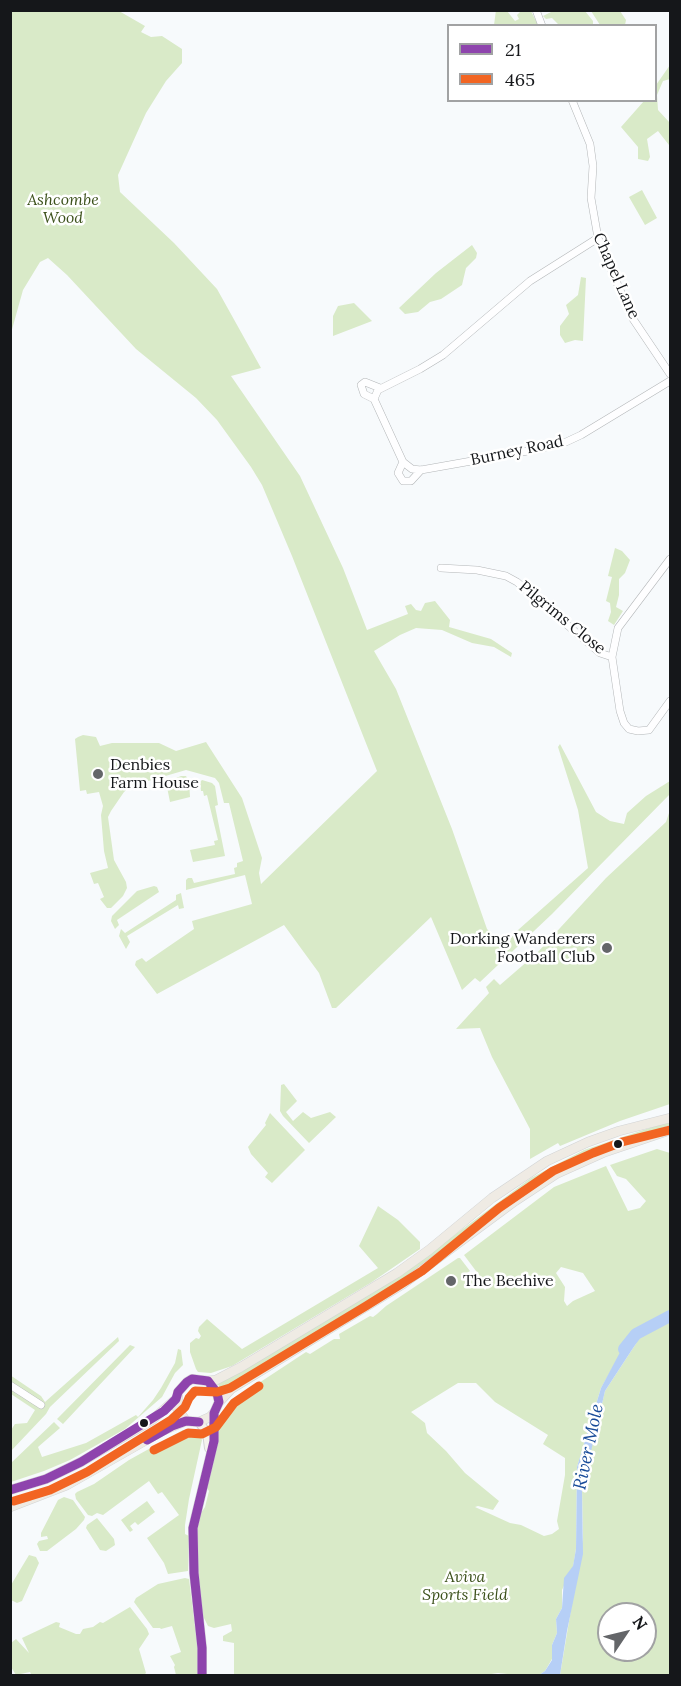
<!DOCTYPE html>
<style>
body{margin:0}
#map{position:relative;width:681px;height:1686px;overflow:hidden;background:#f7fafc;font-family:Lora,serif}
canvas{display:block}
.frame{position:absolute;inset:0;border:12px solid #15171a;pointer-events:none}
.legend{position:absolute;left:447px;top:24px;width:210px;height:78px;box-sizing:border-box;background:#fff;border:2px solid #a1a2a3;margin:0;padding:8px 10px;list-style:none;font-size:18px;color:#15171a}
.legend li{display:flex;align-items:center;gap:12px;height:30px}
.legend b{width:30px;border:2px solid #a1a2a3}
.north{position:absolute;left:597px;top:1602px;width:60px;height:60px;box-sizing:border-box;background:#fff;border:2px solid #a1a2a3;border-radius:50%;rotate:55deg;font-size:16px;font-weight:700;line-height:24px;text-align:center;color:#15171a}
.north::after{content:'';display:block;margin:auto;width:21px;height:27px;background:#646669;clip-path:polygon(50% 0,100% 100%,50% 72%,0 100%)}
</style>
<div id="map">
<canvas width="681" height="1686"></canvas>
<div class="frame"></div>
<ul class="legend">
<li><b style="height:8px;background:#8e44ad"></b>21</li>
<li><b style="height:8px;background:#f26522"></b>465</li>
</ul>
<div class="north">N</div>
</div>
<script>
const context = document.querySelector('canvas').getContext('2d');
context.lineJoin = 'round';
function fill(path, color) {
  context.fillStyle = color;
  context.fill(path, 'evenodd');
}
function poly(rows) {
  const path = new Path2D();
  for (const r of rows) {
    path.moveTo(r[0], r[1]);
    for (let i = 2; i < r.length; i += 2) path.lineTo(r[i], r[i + 1]);
  }
  return path;
}
function stroke(path, color, width, dash) {
  context.strokeStyle = color;
  context.lineWidth = width;
  context.lineCap = dash ? 'butt' : 'round';
  context.setLineDash(dash || []);
  context.stroke(path);
}
function drawText(font, color, halo, rows, align = 'center') {
  context.font = font + ' Lora,serif';
  context.lineWidth = 5;
  context.setLineDash([]);
  context.textBaseline = 'middle';
  context.strokeStyle = halo;
  context.fillStyle = color;
  for (const [text, x, y, turn = 0] of rows) {
    context.save();
    context.translate(x, y);
    context.rotate((+turn || 0) * Math.PI / 180);
    context.textAlign = isNaN(turn) ? turn : align;
    if (halo) context.strokeText(text, 0, 0);
    context.fillText(text, 0, 0);
    context.restore();
  }
}
fill(poly([
 [11,10,119,11,145,26,141,32,151,37,162,36,182,49,182,63,166,81,146,113,118,175,120,192,174,243,217,289,261,368,231,376,300,476,343,568,367,630,408,614,405,606,411,604,416,610,421,611,425,603,435,601,450,620,449,627,491,639,512,653,511,657,494,647,472,643,442,630,416,628,400,635,374,651,396,689,452,829,487,929,504,946,518,930,588,868,578,810,558,747,560,744,596,812,610,821,624,824,627,813,646,796,670,781,670,794,552,914,480,982,475,978,462,990,431,917,336,1008,332,1008,319,973,284,925,157,994,135,965,136,961,142,958,146,962,194,929,192,921,252,904,245,875,186,890,186,880,188,878,192,878,194,883,235,874,234,868,237,867,237,863,243,861,229,803,224,803,219,783,215,778,186,770,131,786,124,792,111,811,108,817,114,860,126,882,127,888,123,896,111,908,107,908,100,899,104,897,98,883,94,884,90,873,108,868,104,851,101,815,103,806,99,792,87,794,86,790,80,791,75,739,78,737,83,735,96,737,100,746,112,743,159,743,176,751,206,742,242,798,262,858,259,873,261,884,377,771,292,556,262,485,251,467,217,420,196,398,136,349,67,275,48,258,40,262,23,290,11,333],
 [496,10,507,11,515,21,519,19,517,15,521,11,531,11,538,25,494,25],
 [553,11,585,11,593,21,593,25,559,25,552,18,546,19,543,16],
 [591,11,620,11,626,20,625,25,600,25],
 [670,65,670,79,663,81,657,95,658,110,670,123,670,145,669,145,658,131,647,139,650,157,648,161,638,159,638,147,621,127,644,101,656,100,656,85],
 [642,190,657,218,645,225,629,197],
 [472,245,477,253,476,258,466,268,462,285,441,299,430,302,418,312,405,314,399,308,436,273],
 [581,277,586,278,583,341,575,340,565,343,560,335,560,326,569,314,566,305,578,295],
 [354,303,372,321,333,336,333,316,338,306],
 [615,548,622,551,630,560,625,573,619,579,619,595,616,607,623,611,614,625,608,621,611,612,610,603,606,601,612,577,608,576],
 [181,776,186,776,189,781,190,797,170,802,166,782],
 [202,780,212,783,215,786,218,805,215,806,225,856,193,862,190,850,215,845,214,841,218,840,207,795,204,796,203,791,201,791,200,782],
 [670,810,670,1104,620,1121,560,1146,558,1143,530,1159,530,1129,492,1057,480,1028,456,1029,489,993,486,987,494,979,500,985,537,953,606,878,666,822],
 [154,886,157,887,159,892,117,920,119,925,115,929,111,921,112,916,137,891],
 [181,893,184,908,179,909,178,905,127,936,130,942,126,949,119,936,121,929,125,933,176,900,176,895],
 [284,1084,297,1101,286,1112,293,1121,303,1112,311,1118,330,1112,336,1117,309,1143,283,1116,280,1111,281,1085],
 [270,1113,305,1150,272,1183,265,1177,268,1173,251,1154,248,1147,266,1125,265,1123],
 [670,1121,670,1127,577,1160,402,1281,221,1391,218,1384,425,1257,531,1178,584,1150],
 [657,1149,670,1153,670,1675,560,1675,583,1538,582,1490,589,1457,605,1391,637,1342,618,1358,601,1388,577,1467,576,1549,573,1567,562,1590,562,1608,556,1619,557,1633,552,1645,552,1659,545,1671,539,1675,516,1675,498,1673,478,1676,234,1675,234,1643,223,1641,223,1636,232,1631,231,1624,214,1628,208,1626,202,1614,197,1559,198,1525,201,1513,205,1507,209,1491,207,1488,218,1443,216,1437,227,1404,306,1352,310,1354,334,1339,340,1339,339,1334,370,1316,373,1317,377,1314,386,1306,458,1258,460,1258,470,1271,467,1273,469,1277,472,1275,485,1290,488,1287,464,1255,554,1187,606,1166,628,1211,640,1208,646,1201,626,1179,617,1176,610,1165],
 [561,1267,583,1273,595,1291,573,1301,567,1306,564,1301,565,1287,556,1273],
 [458,1383,476,1383,495,1402,548,1435,543,1444,565,1458,565,1475,557,1521,559,1529,552,1534,544,1536,521,1525,510,1523,475,1507,478,1506,493,1510,499,1501,465,1473,446,1451,427,1433,425,1423,411,1412],
 [609,1614,645,1614,645,1650,609,1650],
 [378,1206,398,1220,420,1242,420,1249,372,1282,232,1366,211,1373,198,1372,196,1369,190,1352,190,1343,196,1338,199,1339,201,1336,198,1331,199,1327,207,1319,242,1349,378,1268,359,1246],
 [118,1337,119,1341,50,1407,46,1414,11,1451,11,1430,15,1424,27,1423,35,1410,11,1394,10,1375,41,1396,45,1402],
 [130,1345,135,1347,63,1424,57,1419],
 [178,1349,181,1350,183,1365,175,1373,162,1397,125,1429,70,1460,44,1471,11,1482,11,1463,54,1422,60,1428,38,1447,42,1457,86,1443,136,1415,138,1417,153,1400,161,1388,175,1363],
 [183,1430,191,1430,199,1433,202,1440,189,1499,185,1525,185,1534,189,1536,188,1571,168,1574,164,1563,147,1538,179,1515,162,1492,158,1494,149,1481,103,1515,97,1513,92,1516,88,1515,76,1499,75,1494,77,1492,94,1484,129,1460],
 [64,1497,73,1500,85,1517,84,1520,76,1529,47,1551,40,1551,37,1544,39,1541,48,1539,47,1536,41,1537,41,1533,58,1500],
 [147,1501,155,1512,138,1525,135,1522,130,1526,133,1530,130,1532,121,1520],
 [97,1518,114,1539,115,1545,106,1551,100,1550,86,1528,87,1525],
 [29,1555,36,1557,39,1563,22,1601,17,1603,11,1600,11,1585],
 [185,1578,189,1579,199,1659,197,1675,176,1675,174,1667,175,1665,170,1656,181,1652,172,1626,161,1629,160,1628,153,1628,134,1602,136,1598,158,1584],
 [130,1607,147,1629,149,1634,139,1649,146,1673,144,1675,32,1676,30,1672,16,1675,11,1667,11,1643,16,1639,29,1653,22,1638,56,1622,60,1623,59,1627,76,1634,80,1634,83,1629,93,1627,100,1622,103,1623]
]), '#d9eac8');
fill(poly([
 [632,1334,637,1342,605,1391,582,1490,583,1554,567,1631,560,1675,539,1675,545,1671,552,1660,552,1645,557,1633,556,1619,562,1608,564,1578,573,1566,576,1549,577,1467,601,1388,626,1341]
]), '#b6cff6');
stroke(poly([
 [624,1349,636,1334,670,1316]
]), '#b6cff6', 12);
const minor = poly([
 [536,10,542,26],
 [572,100,590,144,593,166,591,198,598,238,631,316,670,374],
 [598,238,530,281,443,355,420,369,378,390,374,399,403,462,412,469,421,470,539,449,566,442,581,435,670,381],
 [374,399,364,394,361,385,365,382,380,388],
 [403,462,398,473,403,481,411,481,421,470],
 [670,559,618,628,612,657,620,711,624,723,629,729,638,731,649,730,670,701],
 [441,568,477,570,506,576,517,582,600,653,612,657],
 [10,1385,41,1405]
]);
const major = poly([
 [199,1422,207,1433,209,1448],
 [202,1676,202,1648,194,1573,193,1528,214,1441,214,1413]
]);
const highway = poly([
 [192,1379,208,1381,217,1393,219,1402,214,1413,210,1417,199,1422,186,1421,177,1408,178,1392,187,1382,192,1379],
 [208,1381,216,1380,241,1367,397,1273,429,1250,492,1198,547,1161,588,1142,619,1131,670,1118],
 [219,1402,231,1389,403,1284,515,1201,556,1174,605,1152,670,1130],
 [10,1490,46,1479,81,1462,152,1420,176,1399],
 [10,1507,67,1485,162,1431,186,1421]
]);
stroke(minor, '#b3b6b8', 8);
stroke(major, '#d2d4d5', 10);
stroke(highway, '#d2d4d5', 10);
stroke(minor, '#fefeff', 7);
stroke(major, '#f5f2ee', 8);
stroke(highway, '#efebe4', 9);
stroke(poly([
 [147,1440,172,1426,186,1421,199,1422],
 [10,1490,46,1479,81,1462,164,1411,176,1399,178,1392,187,1382,192,1379,208,1381,217,1393,219,1402,214,1413,214,1441,193,1528,194,1573,202,1648,202,1676]
]), '#8e44ad', 9);
stroke(poly([
 [154,1450,188,1433,202,1434,216,1427,234,1403,259,1386],
 [14,1501,50,1490,87,1472,171,1420,185,1407,189,1398,195,1391,217,1392,230,1388,366,1306,422,1271,499,1208,553,1171,593,1153,622,1142,670,1130]
]), '#f26522', 9);
for (const [x, y, r, color] of [
 [98,774,6,"#646669"],
 [607,948,6,"#646669"],
 [618,1144,5,"#15171a"],
 [451,1281,6,"#646669"],
 [144,1423,5,"#15171a"]
]) {
  const dot = new Path2D();
  dot.arc(x, y, r, 0, 2 * Math.PI);
  context.fillStyle = color;
  context.fill(dot);
  stroke(dot, '#fff', 2);
}
drawText('italic 16px', '#3c511b', '#fff', [
 ["Ashcombe",63,200],
 ["Wood",63,218],
 ["Aviva",465,1577],
 ["Sports Field",465,1595]
]);
drawText('16px', '#15171a', '#fff', [
 ["Chapel Lane",616,276,66],
 ["Burney Road",517,451,-12],
 ["Pilgrims Close",562,618,39]
]);
drawText('16px', '#15171a', '#fff', [
 ["Denbies",110,765],
 ["Farm House",110,783],
 ["Dorking Wanderers",595,939,"right"],
 ["Football Club",595,957,"right"],
 ["The Beehive",463,1281]
], 'left');
drawText('italic 18px', '#184b99', '#fff', [
 ["River Mole",589,1447,-78]
]);
</script>
